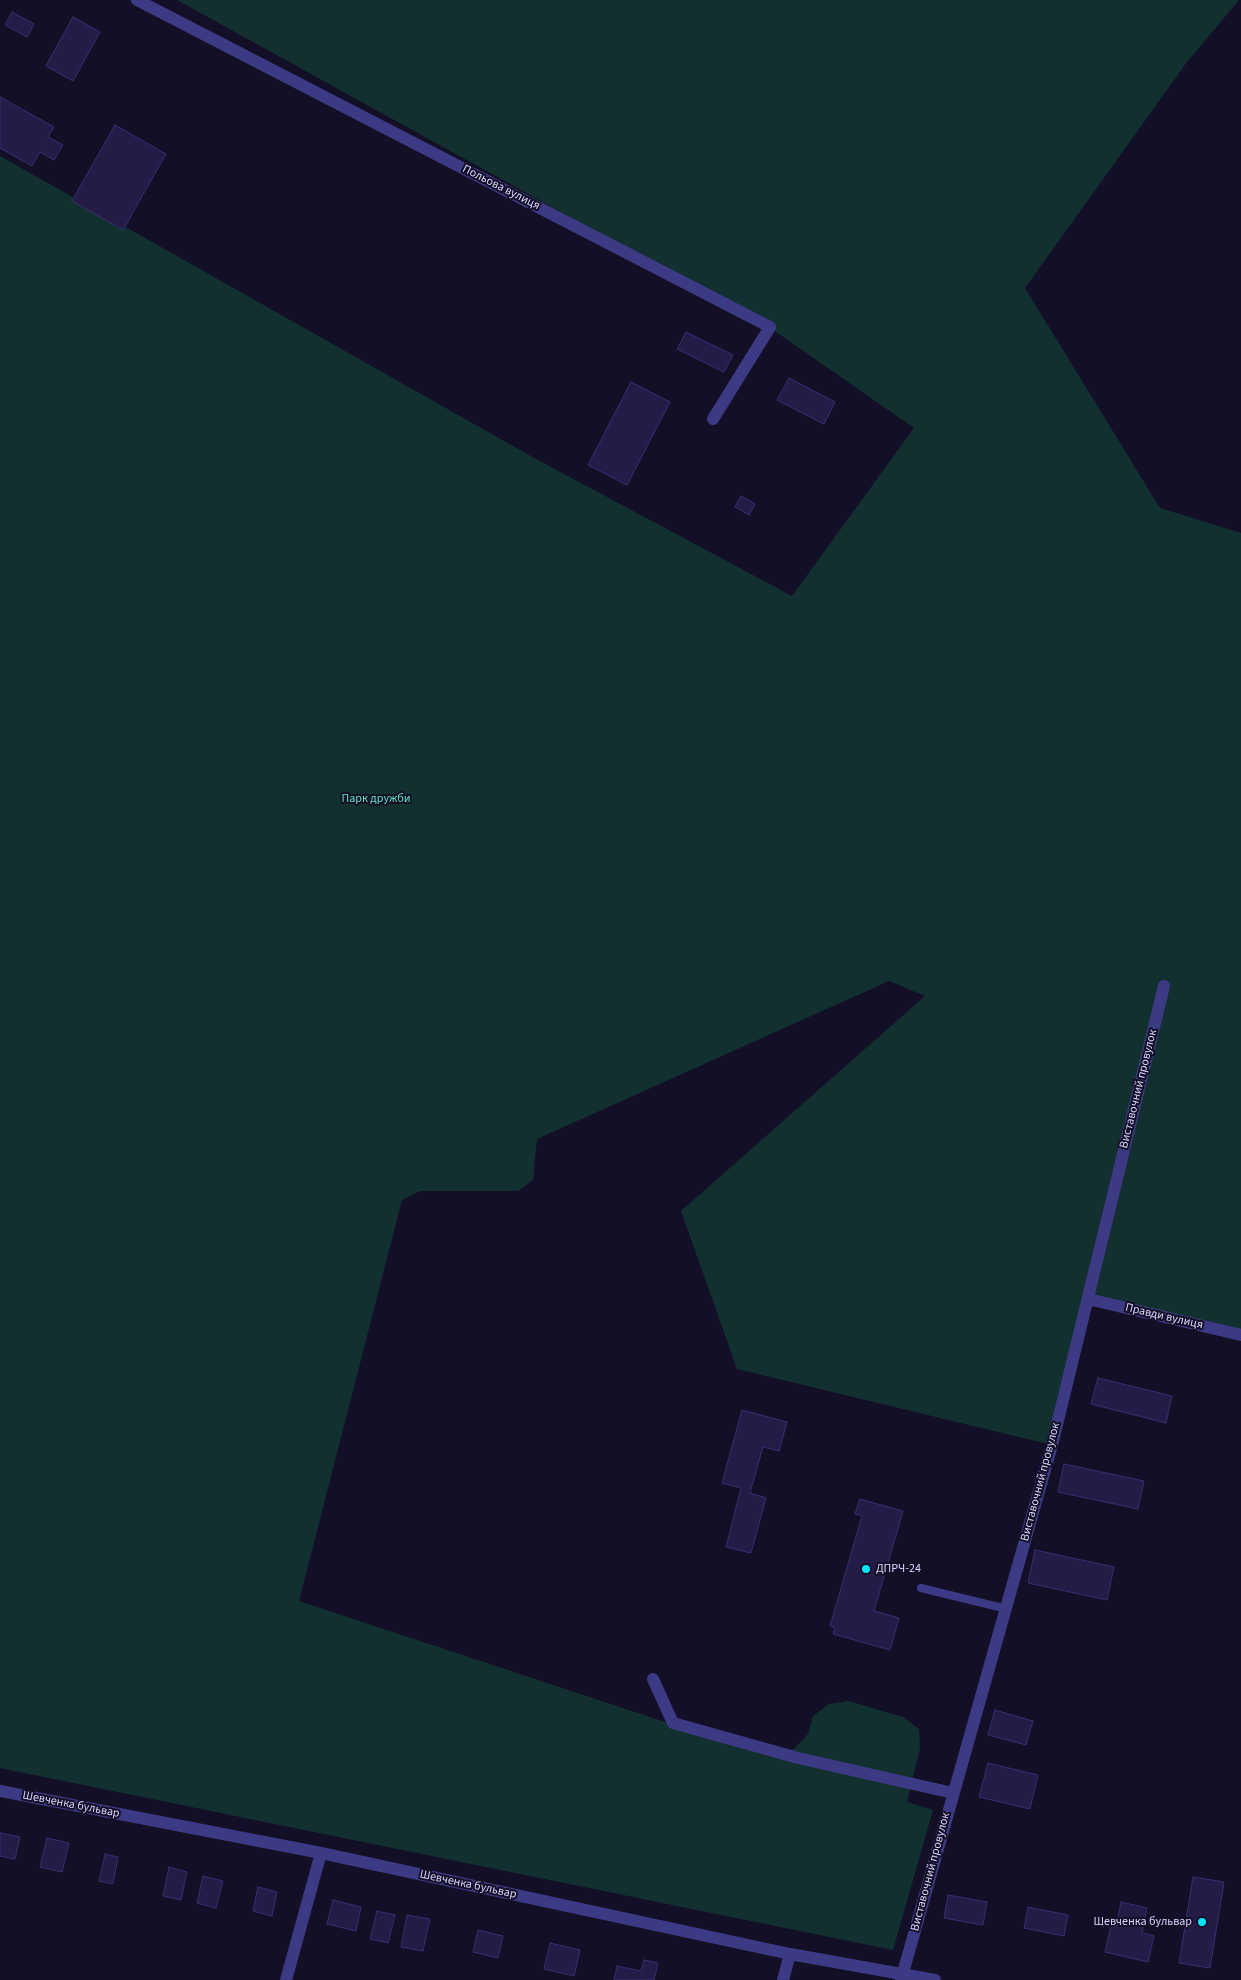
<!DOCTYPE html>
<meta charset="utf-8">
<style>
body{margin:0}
canvas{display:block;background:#130f26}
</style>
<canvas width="1241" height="1980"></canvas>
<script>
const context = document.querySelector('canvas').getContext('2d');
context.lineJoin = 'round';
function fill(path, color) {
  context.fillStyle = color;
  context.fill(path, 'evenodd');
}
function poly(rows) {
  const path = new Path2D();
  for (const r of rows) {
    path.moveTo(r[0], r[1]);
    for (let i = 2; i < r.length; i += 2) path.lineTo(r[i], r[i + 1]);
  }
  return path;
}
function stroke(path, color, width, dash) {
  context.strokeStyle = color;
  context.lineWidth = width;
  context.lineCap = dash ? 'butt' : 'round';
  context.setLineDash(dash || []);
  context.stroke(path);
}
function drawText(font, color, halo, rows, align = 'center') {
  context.font = font + ' "Source Sans 3",sans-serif';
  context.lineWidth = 4;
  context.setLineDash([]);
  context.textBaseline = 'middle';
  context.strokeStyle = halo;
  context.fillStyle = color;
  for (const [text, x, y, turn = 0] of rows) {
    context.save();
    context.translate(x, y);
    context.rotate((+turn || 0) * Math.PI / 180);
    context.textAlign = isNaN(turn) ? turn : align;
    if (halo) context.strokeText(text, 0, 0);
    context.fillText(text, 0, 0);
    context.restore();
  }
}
fill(poly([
 [177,0,1239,0,1187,62,1025,288,1160,508,1241,533,1241,1335,1088,1299,1052,1445,737,1369,681,1211,925,996,889,981,537,1139,533,1180,518,1191,420,1191,402,1200,299,1601,774,1758,795,1748,808,1734,813,1716,829,1704,848,1701,903,1717,919,1729,920,1748,907,1802,933,1810,893,1950,0,1768,0,156,536,459,792,596,914,428,769,327]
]), '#12302f');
const building = poly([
 [12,12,34,24,27,37,5,25,12,12],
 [73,17,100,32,73,81,46,66,73,17],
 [0,97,54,127,48,137,63,145,54,160,40,152,32,166,0,148,0,97],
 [115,125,166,154,123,230,72,201,115,125],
 [686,332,733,355,724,372,677,349,686,332],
 [789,378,835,402,824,424,777,400,789,378],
 [631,382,670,402,627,485,588,465,631,382],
 [741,496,755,504,749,515,735,507,741,496],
 [1098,1378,1172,1396,1166,1423,1091,1404,1098,1378],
 [742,1410,787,1422,779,1451,763,1447,750,1493,766,1498,751,1553,726,1547,741,1488,722,1483,742,1410],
 [1064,1464,1144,1481,1138,1509,1058,1492,1064,1464],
 [860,1499,903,1511,874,1611,899,1618,890,1650,833,1634,835,1628,830,1626,862,1516,855,1514,860,1499],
 [1035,1550,1114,1567,1107,1600,1028,1583,1035,1550],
 [995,1710,1033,1721,1026,1745,988,1735,995,1710],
 [988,1763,1038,1775,1030,1809,979,1797,988,1763],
 [0,1833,20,1837,15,1859,0,1856,0,1833],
 [47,1838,69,1843,62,1872,40,1867,47,1838],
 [105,1854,118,1857,113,1884,99,1881,105,1854],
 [169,1867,187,1872,181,1900,163,1896,169,1867],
 [203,1876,223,1881,216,1908,197,1903,203,1876],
 [1193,1877,1224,1882,1210,1968,1179,1963,1193,1877],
 [258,1887,277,1892,272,1916,253,1911,258,1887],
 [948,1895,987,1902,983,1925,944,1918,948,1895],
 [333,1900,361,1907,356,1931,327,1924,333,1900],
 [1121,1902,1147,1908,1142,1933,1154,1936,1148,1962,1105,1952,1111,1926,1116,1927,1121,1902],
 [1028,1907,1068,1915,1064,1936,1024,1928,1028,1907],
 [377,1911,395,1915,388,1943,370,1939,377,1911],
 [407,1915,430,1919,423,1951,401,1947,407,1915],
 [478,1930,503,1936,498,1958,473,1952,478,1930],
 [550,1943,580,1950,574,1976,544,1969,550,1943],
 [644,1960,658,1963,654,1980,614,1980,617,1966,641,1971,644,1960]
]);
fill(building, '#241b47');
stroke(building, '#3b2d73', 1);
stroke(poly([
 [921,1588,1007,1609]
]), '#3d3a85', 8);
stroke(poly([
 [137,0,770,327,713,419],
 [1088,1299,1241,1335],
 [653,1679,673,1723,798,1758,953,1793],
 [0,1791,321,1853,790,1954,935,1980],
 [286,1980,321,1853],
 [783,1980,790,1954],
 [901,1980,1052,1445,1164,986]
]), '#3d3a85', 12);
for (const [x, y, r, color] of [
 [866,1569,5,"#00e5ff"],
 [1202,1922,5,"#00e5ff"]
]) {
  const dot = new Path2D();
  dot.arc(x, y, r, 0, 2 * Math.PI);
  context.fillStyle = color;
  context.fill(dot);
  stroke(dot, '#130f26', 2);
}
drawText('12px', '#d9d4ff', '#130f26', [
 ["Польова вулиця",501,188,27],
 ["Виставочний провулок",1139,1089,-76],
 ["Правди вулиця",1164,1317,13],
 ["Виставочний провулок",1041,1482,-75],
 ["Шевченка бульвар",71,1805,11],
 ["Виставочний провулок",931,1872,-75],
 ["Шевченка бульвар",468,1885,12]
]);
drawText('12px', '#5fe0c0', '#130f26', [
 ["Парк дружби",376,799]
]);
drawText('12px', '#d9d4ff', '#130f26', [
 ["ДПРЧ-24",876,1569],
 ["Шевченка бульвар",1192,1922,"right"]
], 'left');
</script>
